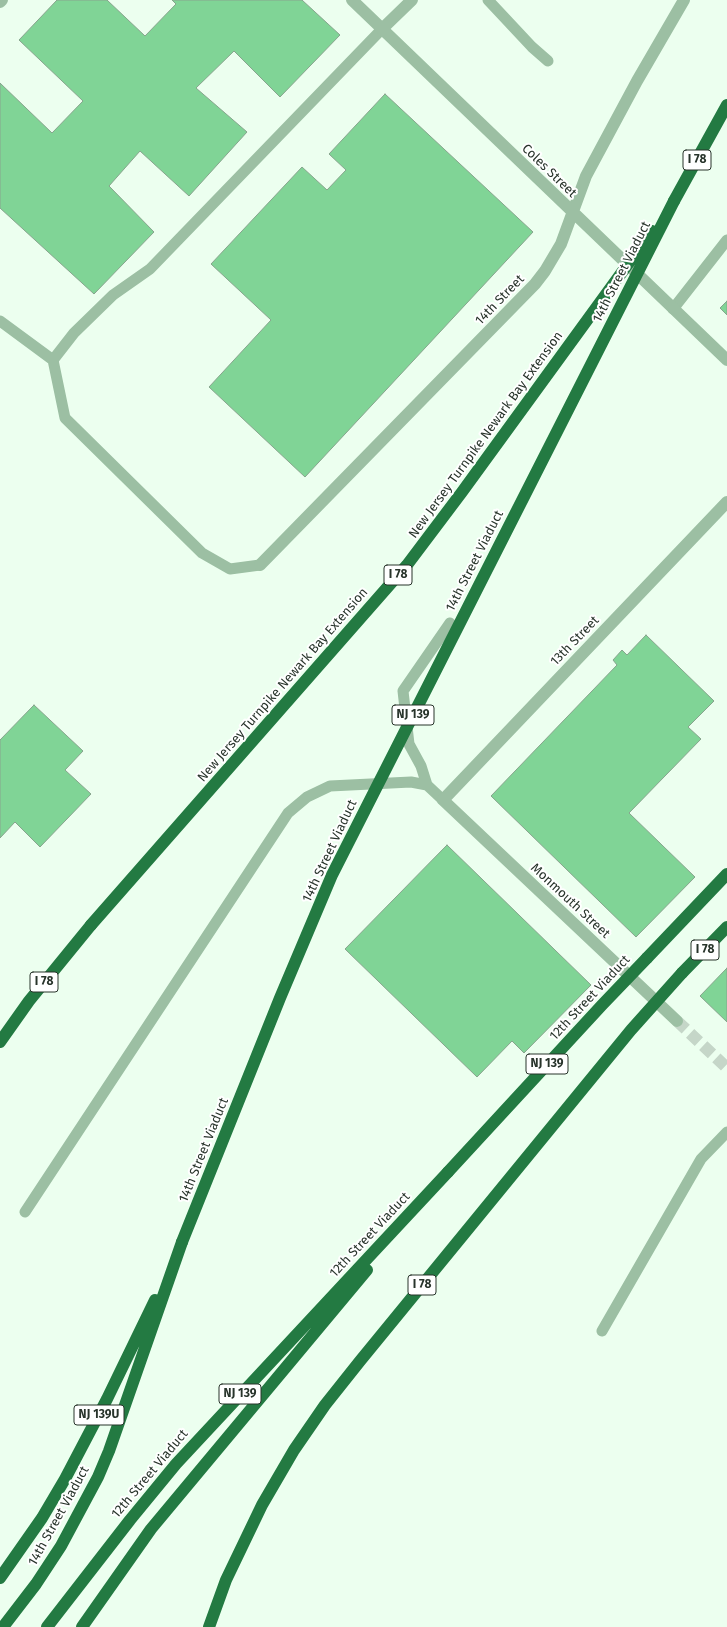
<!DOCTYPE html>
<style>
body{margin:0}
canvas{display:block;background:#ecffef}
</style>
<canvas width="727" height="1627"></canvas>
<script>
const context = document.querySelector('canvas').getContext('2d');
context.lineJoin = 'round';
function fill(path, color) {
  context.fillStyle = color;
  context.fill(path, 'evenodd');
}
function poly(rows) {
  const path = new Path2D();
  for (const r of rows) {
    path.moveTo(r[0], r[1]);
    for (let i = 2; i < r.length; i += 2) path.lineTo(r[i], r[i + 1]);
  }
  return path;
}
function stroke(path, color, width, dash) {
  context.strokeStyle = color;
  context.lineWidth = width;
  context.lineCap = dash ? 'butt' : 'round';
  context.setLineDash(dash || []);
  context.stroke(path);
}
function drawText(font, color, halo, rows, align = 'center') {
  context.font = font + ' "Fira Sans",sans-serif';
  context.lineWidth = 4;
  context.setLineDash([]);
  context.textBaseline = 'middle';
  context.strokeStyle = halo;
  context.fillStyle = color;
  for (const [text, x, y, turn = 0] of rows) {
    context.save();
    context.translate(x, y);
    context.rotate((+turn || 0) * Math.PI / 180);
    context.textAlign = isNaN(turn) ? turn : align;
    if (halo) context.strokeText(text, 0, 0);
    context.fillText(text, 0, 0);
    context.restore();
  }
}
const building = poly([
 [57,0,107,0,145,36,176,4,172,0,302,0,340,35,280,97,234,51,196,88,247,132,189,196,140,151,109,186,154,232,94,294,0,208,0,83,52,133,83,101,19,40,57,0],
 [385,94,533,232,305,477,209,387,271,320,211,264,302,167,327,190,346,170,329,154,385,94],
 [727,301,727,315,720,308,727,301],
 [646,635,714,701,688,727,701,739,629,813,695,877,636,937,491,796,617,665,613,660,622,650,627,655,646,635],
 [34,705,83,751,65,770,91,794,40,847,15,822,0,838,0,740,34,705],
 [447,845,591,985,524,1053,512,1041,477,1077,345,949,447,845],
 [727,968,727,1022,700,996,727,968]
]);
fill(building, '#80d496');
stroke(building, '#87a48d', 1);
stroke(poly([
 [677,1021,727,1068]
]), '#c5d6c8', 12, [12, 6]);
stroke(poly([
 [488,0,532,47,548,61],
 [673,309,727,240],
 [0,321,53,360,65,418,202,553,230,569,260,565],
 [53,360,74,333,113,295,150,269,382,29],
 [427,785,421,766,409,744,403,691,450,623],
 [25,1212,288,813,307,797,330,786,411,782,427,785,443,800],
 [602,1331,701,1159,727,1132]
]), '#9cbfa3', 11);
stroke(poly([
 [352,0,727,360],
 [0,2,2,0],
 [382,29,412,0],
 [260,565,535,284,545,271,561,244,586,176,637,81,684,0],
 [677,1021,443,800,727,502]
]), '#9cbfa3', 12);
stroke(poly([
 [674,201,727,105],
 [647,958,727,874],
 [682,973,727,927],
 [0,1042,29,1001,91,925],
 [0,1578,42,1518,65,1479,107,1399,155,1300],
 [3,1627,36,1584,61,1546,98,1477,109,1451,182,1242],
 [47,1627,130,1520,176,1464,448,1172],
 [82,1627,151,1529,367,1270]
]), '#237a42', 12);
stroke(poly([
 [91,925,407,565,462,492,652,231],
 [448,1172,602,1005,647,958],
 [182,1242,280,998,332,875,674,201],
 [209,1627,226,1580,262,1505,294,1450,325,1405,360,1361,631,1030,682,973]
]), '#237a42', 12);
for (const [x, y, w] of [
 [697,160,28],
 [398,575,28],
 [413,715,42],
 [705,950,28],
 [44,982,28],
 [547,1064,42],
 [422,1285,28],
 [240,1394,42],
 [99,1415,50]
]) {
  const box = new Path2D();
  box.roundRect(x - w / 2, y - 10, w, 20, 3);
  context.fillStyle = '#fff';
  context.fill(box);
  stroke(box, '#28342b', 1);
}
drawText('bold 12px', '#28342b', null, [
 ["I 78",697,160],
 ["I 78",398,575],
 ["NJ 139",413,715],
 ["I 78",705,950],
 ["I 78",44,982],
 ["NJ 139",547,1064],
 ["I 78",422,1285],
 ["NJ 139",240,1394],
 ["NJ 139U",99,1415]
]);
drawText('13px', '#28342b', '#fff', [
 ["Coles Street",549,171,44],
 ["14th Street Viaduct",622,272,-63],
 ["14th Street",500,300,-46],
 ["New Jersey Turnpike Newark Bay Extension",486,435,-54],
 ["14th Street Viaduct",475,561,-63],
 ["13th Street",575,641,-46],
 ["New Jersey Turnpike Newark Bay Extension",283,685,-49],
 ["14th Street Viaduct",330,851,-65],
 ["Monmouth Street",570,901,43],
 ["12th Street Viaduct",590,998,-47],
 ["14th Street Viaduct",204,1150,-68],
 ["12th Street Viaduct",370,1235,-47],
 ["12th Street Viaduct",150,1474,-50],
 ["14th Street Viaduct",59,1516,-61]
]);
</script>
